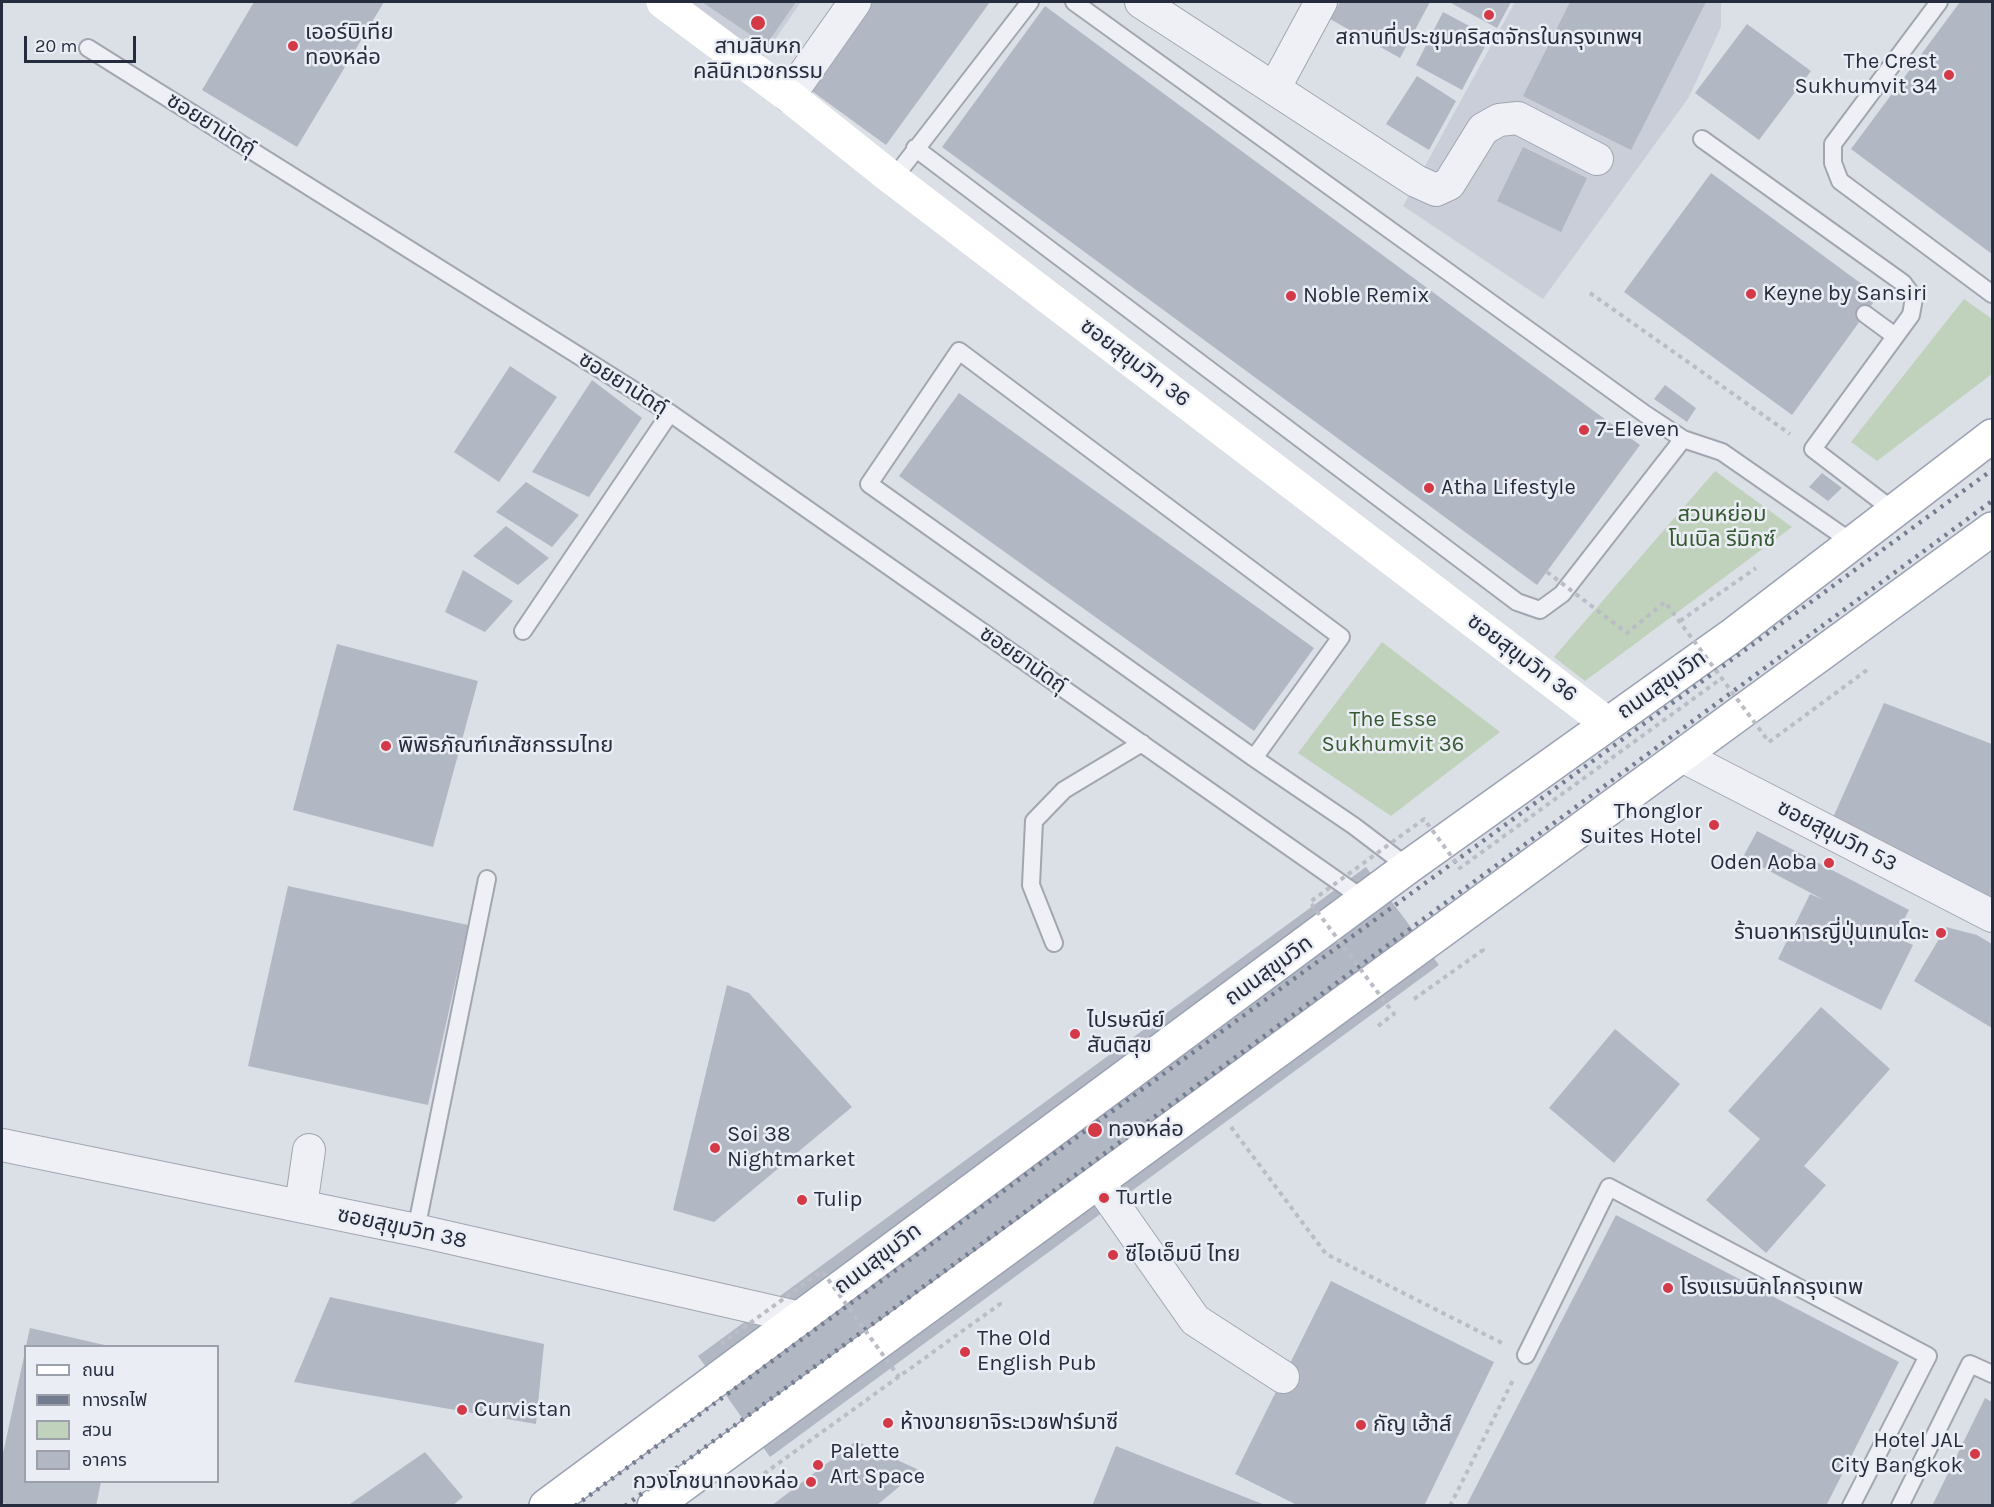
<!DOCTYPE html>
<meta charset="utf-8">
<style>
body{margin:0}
#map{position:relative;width:1994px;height:1507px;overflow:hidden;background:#dbdfe6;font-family:Karla,"Noto Sans Thai",sans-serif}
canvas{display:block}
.frame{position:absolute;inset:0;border:3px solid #252c3d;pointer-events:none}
.legend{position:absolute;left:24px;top:1345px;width:195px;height:138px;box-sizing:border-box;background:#eaeef4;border:2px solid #9ba0ab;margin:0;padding:8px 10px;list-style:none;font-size:18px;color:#252c3d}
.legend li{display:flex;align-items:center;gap:12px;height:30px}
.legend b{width:30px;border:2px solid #9ba0ab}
.scale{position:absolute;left:24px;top:36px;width:112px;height:27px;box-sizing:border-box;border:3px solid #252c3d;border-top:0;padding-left:8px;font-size:18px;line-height:21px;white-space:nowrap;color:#252c3d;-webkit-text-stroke:4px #eaeef4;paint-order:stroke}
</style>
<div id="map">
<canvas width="1994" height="1507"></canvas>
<div class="frame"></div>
<ul class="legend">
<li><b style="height:8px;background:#fff"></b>ถนน</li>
<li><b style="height:8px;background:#747d90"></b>ทางรถไฟ</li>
<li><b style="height:16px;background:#c0d1bc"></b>สวน</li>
<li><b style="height:16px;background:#b2b8c3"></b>อาคาร</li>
</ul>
<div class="scale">20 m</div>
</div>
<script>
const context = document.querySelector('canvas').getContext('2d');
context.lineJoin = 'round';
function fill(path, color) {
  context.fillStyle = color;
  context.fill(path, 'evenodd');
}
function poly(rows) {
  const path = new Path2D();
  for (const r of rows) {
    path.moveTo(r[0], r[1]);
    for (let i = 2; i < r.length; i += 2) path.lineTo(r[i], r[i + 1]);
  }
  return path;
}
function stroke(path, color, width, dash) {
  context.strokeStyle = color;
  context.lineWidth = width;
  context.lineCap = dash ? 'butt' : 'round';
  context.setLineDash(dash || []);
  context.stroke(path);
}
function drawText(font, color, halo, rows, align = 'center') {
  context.font = font + ' Karla,"Noto Sans Thai",sans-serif';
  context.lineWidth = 5;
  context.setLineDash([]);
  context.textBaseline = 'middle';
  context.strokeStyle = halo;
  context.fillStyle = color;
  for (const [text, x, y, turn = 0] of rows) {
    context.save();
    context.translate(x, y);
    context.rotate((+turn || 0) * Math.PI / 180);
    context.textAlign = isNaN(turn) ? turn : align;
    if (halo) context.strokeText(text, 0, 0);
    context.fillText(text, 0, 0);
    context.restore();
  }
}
fill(poly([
 [678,2,801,2,760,61],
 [1515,2,1721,2,1721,27,1689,97,1543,299,1403,206]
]), '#c9ced8');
fill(poly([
 [1964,299,1992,319,1992,374,1877,461,1851,442],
 [1715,471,1792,527,1585,681,1554,657],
 [1382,642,1500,732,1391,816,1298,753]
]), '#c0d1bc');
fill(poly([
 [254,2,384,2,297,147,202,90],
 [702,2,796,2,766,45],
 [873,2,990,2,886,145,809,89],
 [1340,2,1430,2,1400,58,1330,19],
 [1449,2,1511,2,1497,28],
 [1570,2,1706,2,1631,150,1523,96],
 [1960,2,1992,2,1992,254,1851,149],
 [1045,6,1640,445,1537,585,942,147],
 [1443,12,1490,37,1462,90,1416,65],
 [1747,24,1811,71,1759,140,1695,93],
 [1417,76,1456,101,1429,150,1386,124],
 [1523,147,1587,178,1561,232,1497,201],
 [1711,173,1878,296,1792,415,1624,292],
 [510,366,557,397,499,482,454,452],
 [592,380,642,418,589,497,532,472],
 [1665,385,1696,408,1687,422,1654,399],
 [959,393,1314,648,1254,731,899,476],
 [1822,473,1842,488,1828,501,1809,487],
 [526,482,579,515,552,547,496,512],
 [506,526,549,558,518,585,473,556],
 [463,570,513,601,485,632,445,612],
 [337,644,478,681,433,847,293,810],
 [1884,703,1992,744,1992,897,1991,901,1827,831],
 [1757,831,1909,910,1895,937,1913,945,1881,1010,1778,959,1810,894,1824,900,1743,857],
 [1366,867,1439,965,770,1457,698,1356],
 [288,886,468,925,428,1105,248,1066],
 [1946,927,1977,935,1992,944,1992,1028,1914,981],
 [727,985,749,993,852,1107,714,1222,673,1210],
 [1821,1007,1890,1069,1804,1166,1826,1185,1766,1253,1706,1200,1760,1139,1728,1111],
 [1615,1029,1680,1084,1614,1163,1549,1108],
 [1616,1215,1899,1362,1826,1506,1466,1506],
 [1331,1281,1494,1362,1424,1506,1299,1506,1235,1474],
 [330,1297,544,1344,536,1424,294,1382],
 [30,1328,109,1346,26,1346],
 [25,1352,26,1482,101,1482,96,1506,14,1506,2,1503,2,1458],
 [1985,1398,1992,1402,1992,1506,1932,1506],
 [856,1441,919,1470,876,1506,771,1506],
 [1116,1446,1265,1505,1265,1506,1092,1506],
 [425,1452,463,1497,452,1506,347,1506]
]), '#b2b8c3');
const lane = poly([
 [1074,2,1645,414,1683,439,1722,452,1853,543],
 [1939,2,1833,144,1833,163,1840,181,1992,294],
 [88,48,670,413,1365,900],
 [1702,139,1903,283,1914,298,1911,315,1813,449,1894,511],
 [915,148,1517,602,1540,610,1562,594,1683,439],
 [893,179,1030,2],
 [1865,314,1895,336],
 [523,631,670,413],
 [1254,758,1341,637,959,351,869,484,1254,758,1354,826,1408,867],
 [1054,943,1031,885,1034,821,1064,790,1142,743],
 [416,1230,487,879],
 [1526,1355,1609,1187,1928,1356,1851,1506],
 [1900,1506,1970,1364,1992,1374]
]);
const street = poly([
 [1141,2,1416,181,1436,190,1449,184,1483,129,1499,120,1518,118,1597,159],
 [1275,87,1321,2],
 [789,96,855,2],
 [1682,756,1992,916],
 [2,1145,416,1230,801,1318],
 [1098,1182,1195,1320,1283,1377],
 [301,1206,309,1150]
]);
const primary = poly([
 [546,1506,1408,867,1730,637,1992,436],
 [654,1506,1992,529]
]);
stroke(lane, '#a1a6b0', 20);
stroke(street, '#a1a6b0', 34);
stroke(primary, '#9aa2b3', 36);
stroke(poly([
 [1590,293,1790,434],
 [1680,621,1756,568],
 [1769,742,1867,670,1865,667],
 [1414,999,1483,950,1480,947],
 [1231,1127,1326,1254,1502,1343],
 [750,1481,751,1483,1000,1304,997,1301],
 [1450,1506,1514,1378]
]), '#babdc5', 4, [4.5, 4.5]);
stroke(lane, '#eef0f5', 16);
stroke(street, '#eef0f5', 32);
stroke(poly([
 [663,2,789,96,893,179,1608,724]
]), '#fff', 33);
stroke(primary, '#fff', 33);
stroke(poly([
 [575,1506,1092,1126,1992,470],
 [625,1506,1992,501]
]), '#747d90', 4.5, [3, 6]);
stroke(poly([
 [1547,572,1627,633,1665,602,1769,742],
 [1378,1026,1394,1014,1310,902,1424,819,1460,868,1722,678],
 [721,1344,822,1271,899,1377]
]), '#babdc5', 4, [4.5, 4.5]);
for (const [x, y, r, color] of [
 [1489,15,6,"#d33947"],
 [758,23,8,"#d33947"],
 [293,46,6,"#d33947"],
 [1949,75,6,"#d33947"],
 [1751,294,6,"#d33947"],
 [1291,296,6,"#d33947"],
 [1584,430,6,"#d33947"],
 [1429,488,6,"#d33947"],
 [386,746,6,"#d33947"],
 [1714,825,6,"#d33947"],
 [1829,863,6,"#d33947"],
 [1941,933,6,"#d33947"],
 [1075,1034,6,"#d33947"],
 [1095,1130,8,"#d33947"],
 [715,1148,6,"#d33947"],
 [1104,1198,6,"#d33947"],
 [802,1200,6,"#d33947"],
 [1113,1255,6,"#d33947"],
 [1668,1288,6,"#d33947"],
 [965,1352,6,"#d33947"],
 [462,1410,6,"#d33947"],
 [888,1423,6,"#d33947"],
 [1361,1425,6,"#d33947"],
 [1975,1454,6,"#d33947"],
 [818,1465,6,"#d33947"],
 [811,1482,6,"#d33947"]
]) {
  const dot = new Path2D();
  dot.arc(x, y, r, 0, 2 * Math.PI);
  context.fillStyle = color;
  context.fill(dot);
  stroke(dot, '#eaeef4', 2);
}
drawText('22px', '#252c3d', '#eaeef4', [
 ["เออร์บิเทีย",305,33],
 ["ทองหล่อ",305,58],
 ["สถานที่ประชุมคริสตจักรในกรุงเทพฯ",1489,38,"center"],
 ["สามสิบหก",758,47,"center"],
 ["คลินิกเวชกรรม",758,72,"center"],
 ["The Crest",1937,62,"right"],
 ["Sukhumvit 34",1937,87,"right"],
 ["Keyne by Sansiri",1763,294],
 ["Noble Remix",1303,296],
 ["7-Eleven",1596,430],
 ["Atha Lifestyle",1441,488],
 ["พิพิธภัณฑ์เภสัชกรรมไทย",398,746],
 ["Thonglor",1702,812,"right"],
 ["Suites Hotel",1702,837,"right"],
 ["Oden Aoba",1817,863,"right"],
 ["ร้านอาหารญี่ปุ่นเทนโดะ",1929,933,"right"],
 ["ไปรษณีย์",1087,1021],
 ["สันติสุข",1087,1046],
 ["ทองหล่อ",1108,1130],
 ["Soi 38",727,1135],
 ["Nightmarket",727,1160],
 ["Turtle",1116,1198],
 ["Tulip",814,1200],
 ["ซีไอเอ็มบี ไทย",1125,1255],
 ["โรงแรมนิกโกกรุงเทพ",1680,1288],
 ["The Old",977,1339],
 ["English Pub",977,1364],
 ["Curvistan",474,1410],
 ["ห้างขายยาจิระเวชฟาร์มาซี",900,1423],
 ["กัญ เฮ้าส์",1373,1425],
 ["Hotel JAL",1963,1441,"right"],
 ["City Bangkok",1963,1466,"right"],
 ["Palette",830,1452],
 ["Art Space",830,1477],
 ["กวงโภชนาทองหล่อ",799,1482,"right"]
], 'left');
drawText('22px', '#252c3d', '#eaeef4', [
 ["ซอยยานัดถุ์",211,125,32],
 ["ซอยสุขุมวิท 36",1135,363,37],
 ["ซอยยานัดถุ์",623,384,32],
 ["ซอยสุขุมวิท 36",1522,658,37],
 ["ซอยยานัดถุ์",1023,660,35],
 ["ถนนสุขุมวิท",1662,685,-35],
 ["ซอยสุขุมวิท 53",1837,836,27],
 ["ถนนสุขุมวิท",1269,971,-36],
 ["ซอยสุขุมวิท 38",402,1228,12],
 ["ถนนสุขุมวิท",878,1259,-37]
]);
drawText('22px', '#375931', '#eaeef4', [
 ["สวนหย่อม",1722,515],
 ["โนเบิล รีมิกซ์",1722,540],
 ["The Esse",1393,720],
 ["Sukhumvit 36",1393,745]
]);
</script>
